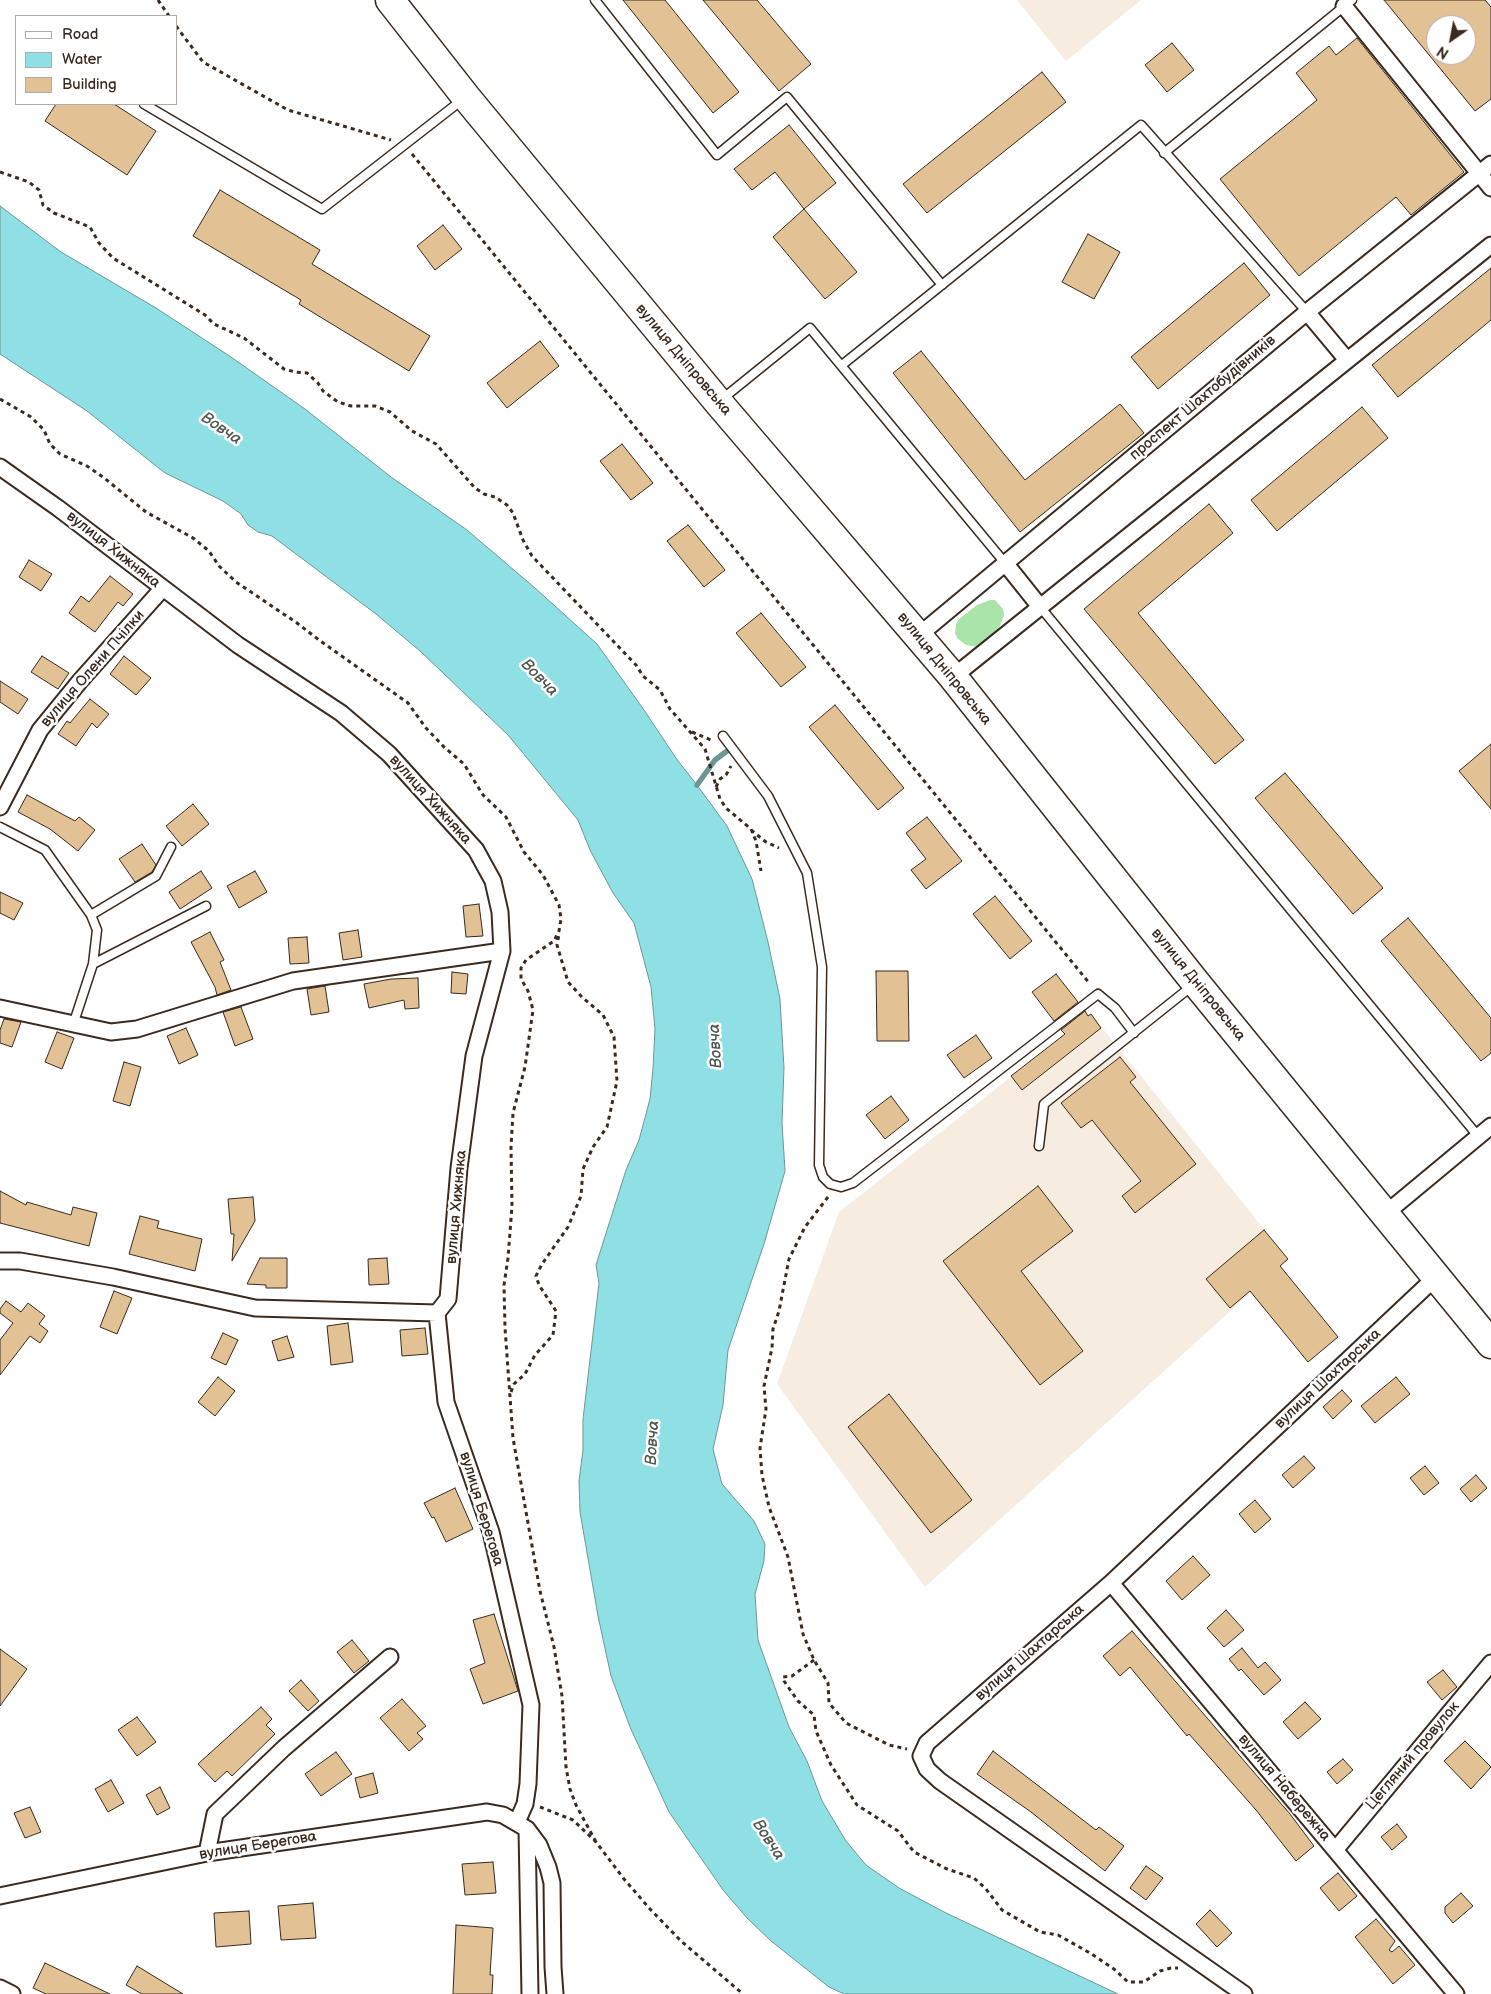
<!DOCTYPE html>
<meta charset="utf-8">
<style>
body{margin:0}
#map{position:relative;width:1491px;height:1994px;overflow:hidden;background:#fff;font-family:"Balsamiq Sans",sans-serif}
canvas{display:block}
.legend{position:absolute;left:15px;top:15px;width:162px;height:90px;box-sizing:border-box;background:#fff;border:1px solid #b1aaa5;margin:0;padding:6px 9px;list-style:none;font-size:15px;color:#3b2a1e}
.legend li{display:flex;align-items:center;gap:10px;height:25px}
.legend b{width:25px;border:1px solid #b1aaa5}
.north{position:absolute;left:1426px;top:15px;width:50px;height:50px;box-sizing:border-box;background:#fff;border:1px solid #b1aaa5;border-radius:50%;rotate:213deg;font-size:14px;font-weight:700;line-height:20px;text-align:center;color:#3b2a1e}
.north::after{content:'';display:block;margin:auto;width:18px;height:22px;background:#3b2a1e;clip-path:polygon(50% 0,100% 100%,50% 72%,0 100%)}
</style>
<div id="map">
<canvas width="1491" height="1994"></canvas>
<ul class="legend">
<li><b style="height:6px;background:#fff"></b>Road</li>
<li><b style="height:14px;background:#8ee0e5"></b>Water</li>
<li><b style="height:14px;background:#e2c194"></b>Building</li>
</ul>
<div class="north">N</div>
</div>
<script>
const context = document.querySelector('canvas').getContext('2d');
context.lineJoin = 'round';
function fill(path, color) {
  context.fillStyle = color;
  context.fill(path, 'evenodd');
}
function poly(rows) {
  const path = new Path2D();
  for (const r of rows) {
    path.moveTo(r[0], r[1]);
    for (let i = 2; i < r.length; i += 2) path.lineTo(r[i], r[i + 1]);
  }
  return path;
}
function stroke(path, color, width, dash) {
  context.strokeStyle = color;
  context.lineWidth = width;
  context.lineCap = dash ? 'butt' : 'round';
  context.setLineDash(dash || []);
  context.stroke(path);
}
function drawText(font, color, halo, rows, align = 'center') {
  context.font = font + ' "Balsamiq Sans",sans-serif';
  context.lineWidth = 5;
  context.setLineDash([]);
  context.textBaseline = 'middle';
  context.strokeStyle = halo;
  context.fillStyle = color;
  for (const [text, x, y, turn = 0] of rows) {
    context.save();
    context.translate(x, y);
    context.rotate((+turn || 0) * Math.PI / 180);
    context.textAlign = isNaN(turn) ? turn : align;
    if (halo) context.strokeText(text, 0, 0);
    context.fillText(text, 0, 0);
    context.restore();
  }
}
fill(poly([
 [1017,0,1141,0,1066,61],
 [1091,1014,1288,1259,925,1587,777,1384,839,1212]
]), '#f6ecdf');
fill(poly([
 [990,600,995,600,1003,609,1004,615,1000,626,984,644,978,647,966,645,957,638,955,633,956,624,959,619,977,605]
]), '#aae4a9');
const water = poly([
 [0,206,61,252,156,308,231,357,305,409,391,477,467,530,535,588,597,644,644,710,678,761,697,785,727,826,752,879,768,942,780,999,784,1068,782,1123,785,1171,764,1244,728,1350,723,1405,713,1449,722,1484,754,1521,765,1544,764,1561,755,1594,758,1640,789,1727,807,1761,822,1801,846,1841,866,1865,899,1888,946,1913,1118,1994,844,1994,829,1987,771,1941,748,1919,723,1890,669,1812,630,1727,611,1676,598,1616,580,1512,579,1481,583,1450,583,1419,599,1283,596,1265,626,1170,639,1140,650,1099,653,1068,655,1029,651,987,634,923,613,893,590,850,578,820,508,735,420,651,376,614,272,536,258,532,248,525,241,514,223,501,165,473,87,411,0,354,0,206]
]);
fill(water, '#8ee0e5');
stroke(water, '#6d9795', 1);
stroke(poly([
 [697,785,715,760,727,751]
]), '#6d9795', 5.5);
const building = poly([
 [623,0,665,0,739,92,713,113,623,0],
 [703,0,757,0,811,64,779,91,703,0],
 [1384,0,1485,0,1491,7,1491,99,1475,111,1384,0],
 [1436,25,1466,25,1466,55,1436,55,1436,25],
 [1357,38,1464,172,1411,215,1396,197,1299,276,1220,179,1317,100,1296,73,1329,46,1336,55,1357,38],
 [1172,43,1194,70,1167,92,1145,65,1172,43],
 [1042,72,1066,102,927,213,903,184,1042,72],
 [56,104,114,104,156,131,127,175,45,121,56,104],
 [789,125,836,183,804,209,775,172,752,190,734,169,789,125],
 [220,190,320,250,312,264,430,336,409,371,299,304,301,300,193,236,220,190],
 [804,209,857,272,825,299,773,237,804,209],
 [443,225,462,249,435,270,417,246,443,225],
 [1088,234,1120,252,1094,299,1062,282,1088,234],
 [1244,263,1270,295,1158,389,1131,357,1244,263],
 [1491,268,1491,320,1398,397,1372,365,1491,268],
 [540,341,559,366,507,408,487,383,540,341],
 [921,351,1025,480,1120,404,1144,433,1020,532,893,373,921,351],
 [1362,407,1388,438,1277,531,1251,500,1362,407],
 [622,444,653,483,631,500,600,461,622,444],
 [1209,504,1233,533,1138,613,1244,740,1215,764,1084,609,1209,504],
 [688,525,725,570,704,587,667,541,688,525],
 [29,560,52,574,41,591,19,577,29,560],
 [110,576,133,594,123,606,118,602,95,632,69,613,81,596,89,602,110,576],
 [761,613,806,667,781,687,736,633,761,613],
 [42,656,69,673,58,689,31,672,42,656],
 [124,656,151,678,136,695,110,674,124,656],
 [0,681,28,699,18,714,0,702,0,681],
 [90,699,109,714,97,728,92,723,76,746,58,734,67,721,70,723,90,699],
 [835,705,904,788,878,810,809,727,835,705],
 [1491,744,1491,809,1459,771,1491,744],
 [1285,773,1383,888,1353,914,1255,798,1285,773],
 [27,795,75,821,79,817,95,830,78,851,50,829,18,812,27,795],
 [193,804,209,824,182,846,166,826,193,804],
 [927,817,962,861,926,889,911,870,926,859,906,833,927,817],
 [142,844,156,865,152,872,135,882,119,859,142,844],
 [201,871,212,888,180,909,169,892,201,871],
 [255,871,267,892,239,908,227,886,255,871],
 [0,892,23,903,14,920,0,913,0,892],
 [995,896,1032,941,1010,959,973,914,995,896],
 [479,904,483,936,466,937,463,906,479,904],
 [1408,918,1491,1018,1491,1053,1481,1061,1381,941,1408,918],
 [358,930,362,957,343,960,339,933,358,930],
 [210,932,224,960,220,962,231,990,217,995,215,987,191,942,210,932],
 [307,937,309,963,290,964,288,938,307,937],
 [876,971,908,971,909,1041,877,1041,876,971],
 [452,972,468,974,466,994,451,993,452,972],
 [1056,974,1078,1002,1054,1021,1032,992,1056,974],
 [418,978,419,1008,405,1009,404,1000,369,1008,364,984,391,979,418,978],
 [325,986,329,1012,311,1015,307,989,325,986],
 [241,1007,253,1039,235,1046,223,1012,241,1007],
 [1085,1011,1088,1016,1091,1014,1101,1028,1022,1090,1011,1076,1065,1034,1061,1030,1085,1011],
 [4,1019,21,1022,12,1047,0,1043,0,1030,4,1019],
 [186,1028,198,1055,179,1064,167,1036,186,1028],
 [57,1032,74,1038,62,1069,45,1062,57,1032],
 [976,1035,992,1058,964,1078,947,1055,976,1035],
 [1120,1057,1136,1077,1130,1082,1196,1164,1135,1213,1122,1196,1141,1181,1092,1120,1081,1128,1061,1103,1120,1057],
 [124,1062,141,1067,130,1106,113,1101,124,1062],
 [891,1096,909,1120,885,1139,866,1115,891,1096],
 [1038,1186,1073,1231,1021,1271,1083,1351,1040,1385,943,1261,1038,1186],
 [0,1191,26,1205,27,1202,71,1215,73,1207,97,1213,89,1246,0,1223,0,1191],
 [253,1197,255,1221,232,1261,234,1234,231,1234,228,1199,253,1197],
 [140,1216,159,1221,157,1228,202,1239,195,1271,129,1254,140,1216],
 [1264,1230,1288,1259,1280,1266,1338,1337,1308,1362,1250,1291,1230,1308,1206,1279,1264,1230],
 [260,1258,287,1258,287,1288,266,1288,266,1285,247,1284,260,1258],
 [387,1258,389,1284,369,1285,368,1259,387,1258],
 [114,1291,132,1298,117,1334,100,1327,114,1291],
 [6,1301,21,1312,28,1303,45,1316,39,1324,48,1331,40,1343,30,1336,0,1375,0,1340,13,1323,0,1313,0,1309,6,1301],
 [348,1323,353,1362,331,1365,327,1326,348,1323],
 [425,1328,428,1354,402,1356,400,1330,425,1328],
 [223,1333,238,1340,226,1365,211,1358,223,1333],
 [287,1336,294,1357,278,1361,272,1341,287,1336],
 [218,1377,235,1391,215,1416,198,1402,218,1377],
 [1396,1377,1410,1394,1375,1423,1361,1406,1396,1377],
 [1342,1390,1352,1401,1333,1419,1323,1407,1342,1390],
 [889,1394,972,1500,931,1533,848,1427,889,1394],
 [1304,1456,1315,1468,1293,1488,1282,1475,1304,1456],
 [1425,1466,1439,1483,1424,1495,1410,1478,1425,1466],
 [1476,1475,1487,1488,1471,1502,1460,1489,1476,1475],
 [455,1488,473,1529,446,1542,434,1517,432,1518,424,1503,455,1488],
 [1255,1500,1271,1519,1255,1533,1239,1514,1255,1500],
 [1193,1556,1210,1575,1182,1600,1166,1581,1193,1556],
 [1226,1610,1244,1630,1224,1647,1207,1628,1226,1610],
 [494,1614,518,1691,483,1704,470,1669,485,1663,473,1620,494,1614],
 [1132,1631,1290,1814,1314,1846,1296,1861,1256,1810,1189,1734,1187,1736,1130,1667,1120,1676,1103,1656,1132,1631],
 [352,1640,369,1661,354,1673,337,1652,352,1640],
 [1242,1648,1258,1668,1265,1662,1281,1680,1264,1695,1241,1669,1239,1671,1229,1659,1242,1648],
 [0,1649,27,1669,0,1706,0,1649],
 [1443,1670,1457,1687,1442,1700,1427,1682,1443,1670],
 [301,1680,319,1701,308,1711,289,1691,301,1680],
 [402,1699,426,1726,417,1733,423,1739,409,1751,380,1718,402,1699],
 [1305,1702,1321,1719,1298,1739,1283,1722,1305,1702],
 [261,1707,272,1719,266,1725,275,1734,232,1776,227,1771,215,1782,198,1764,261,1707],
 [137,1717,156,1742,137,1756,118,1730,137,1717],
 [1465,1741,1491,1767,1471,1789,1444,1761,1465,1741],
 [993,1751,1096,1830,1099,1827,1124,1846,1105,1871,1031,1812,977,1774,993,1751],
 [336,1752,352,1774,321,1796,305,1774,336,1752],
 [1343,1759,1353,1770,1337,1784,1327,1772,1343,1759],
 [373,1773,378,1793,360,1798,355,1778,373,1773],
 [111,1780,124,1803,108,1812,95,1789,111,1780],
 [160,1787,170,1808,157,1815,146,1795,160,1787],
 [30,1807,41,1832,25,1838,14,1813,30,1807],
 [1397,1824,1407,1837,1392,1850,1381,1837,1397,1824],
 [493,1862,496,1893,465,1895,462,1864,493,1862],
 [1146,1866,1163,1878,1146,1900,1130,1888,1146,1866],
 [1338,1873,1357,1896,1339,1911,1320,1888,1338,1873],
 [1461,1893,1473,1906,1453,1923,1445,1913,1445,1907,1461,1893],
 [313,1903,316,1938,281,1940,278,1906,313,1903],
 [1210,1910,1232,1933,1217,1947,1196,1924,1210,1910],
 [249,1911,251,1944,216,1947,214,1913,249,1911],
 [1376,1919,1395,1941,1389,1950,1392,1952,1399,1946,1415,1965,1393,1984,1355,1937,1376,1919],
 [456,1925,493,1928,490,1975,493,1975,492,1994,453,1994,456,1925],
 [45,1963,110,1994,46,1994,33,1988,45,1963],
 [137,1966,183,1994,142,1994,126,1985,137,1966]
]);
fill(building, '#e2c194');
stroke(building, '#3b2a1e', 1);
const lane = poly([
 [595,0,717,155,787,97,942,285],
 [144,104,322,209,462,100],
 [1164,153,1352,0],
 [842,365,1141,125,1307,312],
 [721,400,810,328,1005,563],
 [1041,608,1478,1136],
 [723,736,768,796,807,873,822,967,819,1165,823,1177,830,1184,841,1187,853,1183,1098,994,1115,1008,1134,1033],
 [0,827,45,850,91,915,97,930,93,964,73,1025],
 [91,915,156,876,171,847],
 [93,964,206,906],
 [1039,1146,1044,1104,1192,986]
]);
const street = poly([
 [1344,6,1491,188],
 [1307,312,1347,360],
 [0,467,58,508,238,645,341,713,389,754,476,850,493,881,500,912,502,951,474,1056,459,1168,448,1299,437,1313],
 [1005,563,1041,608],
 [918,636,1307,312,1491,164],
 [953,677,1491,245],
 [0,807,40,730,80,681,163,588],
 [0,1008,111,1032,137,1029,293,981,502,951],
 [1385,1214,1491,1126],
 [0,1261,20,1261,113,1277,255,1308,437,1313],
 [437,1313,446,1402,491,1532,531,1705,528,1784,525,1804,517,1822],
 [1111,1583,1456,1994],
 [527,1829,539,1845,548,1867,552,1883,553,1967,555,1994],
 [1336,1849,1491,1663],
 [207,1853,215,1814,284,1748,390,1657],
 [0,1896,207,1853,487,1812,503,1815,527,1829,530,1994],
 [0,1988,12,1994],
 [1244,1994,940,1781,927,1769,921,1756,927,1743,1111,1583,1436,1277]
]);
const highway = poly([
 [390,0,466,97,718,402,953,677,1196,983,1491,1344]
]);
stroke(lane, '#3b2a1e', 11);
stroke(street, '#3b2a1e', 19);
stroke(highway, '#3b2a1e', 31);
stroke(poly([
 [158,0,169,16],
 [176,26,203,62,288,110,391,140],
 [412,154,1090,984],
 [0,172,29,182,39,190,43,205,54,213,90,227,99,243,113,258,205,315,214,324,244,338,284,369,295,372,307,373,318,383,323,391,338,402,351,406,375,406,390,412,412,431,436,444,475,488,484,494,495,497,507,505,513,513,523,540,532,556,636,665,643,676,660,690,670,709,705,749,720,799,726,808,751,829,756,841,761,871],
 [0,399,31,417,44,430,50,444,60,454,87,466,103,477,146,512,193,538,209,551,219,566,236,582,297,623,319,640,408,703,426,728,444,747,464,764,483,795,506,817,524,852,543,875,559,905,561,919,559,931,554,941,526,960,521,968,521,979,528,991,533,1010,525,1067,513,1113,511,1147,512,1206,508,1258,504,1285,505,1328,513,1438,540,1591,554,1647,562,1696,566,1767,570,1789,576,1805,596,1842],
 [692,732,711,740],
 [716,787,720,779,726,775,731,766],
 [751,830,766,842,779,848],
 [828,1197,805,1227,789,1259,779,1311,773,1329,772,1348,764,1386,766,1409,760,1448,762,1475,769,1507,788,1557,803,1634,814,1660,828,1683,829,1703,846,1723,889,1745,907,1749],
 [511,1392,514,1384,525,1374,535,1355,553,1335,556,1311,539,1285,536,1276,542,1264,568,1227,581,1196,583,1169,593,1147,607,1127,617,1081,614,1037,603,1015,582,997,568,982,557,945,559,934],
 [814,1660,792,1676,783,1677,784,1681,798,1701,814,1715,816,1731,831,1765,857,1805,898,1831,914,1852,947,1869,974,1878,986,1889,1002,1910,1040,1932,1058,1935,1090,1953,1114,1969,1128,1982,1144,1982,1160,1971,1171,1968,1178,1968],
 [540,1807,573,1820,596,1842,624,1879,650,1909,681,1941,743,1994]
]), '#3b2a1e', 3, [4, 4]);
stroke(lane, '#fff', 8);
stroke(street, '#fff', 15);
stroke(highway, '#fff', 28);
drawText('15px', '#3b2a1e', '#fff', [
 ["вулиця Дніпровська",683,360,50],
 ["проспект Шахтобудівників",1203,398,-40],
 ["вулиця Хижняка",113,550,38],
 ["вулиця Олени Пчілки",93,669,-49],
 ["вулиця Дніпровська",944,669,51],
 ["вулиця Хижняка",430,800,48],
 ["вулиця Дніпровська",1198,985,51],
 ["вулиця Хижняка",457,1207,-85],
 ["вулиця Шахтарська",1328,1379,-43],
 ["вулиця Берегова",481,1509,73],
 ["вулиця Шахтарська",1030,1653,-41],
 ["Цегляний провулок",1413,1756,-50],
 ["вулиця Набережна",1284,1788,50],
 ["вулиця Берегова",258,1846,-9]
]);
drawText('italic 16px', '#505850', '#fff', [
 ["Вовча",221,429,34],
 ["Вовча",539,678,45],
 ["Вовча",716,1046,-93],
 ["Вовча",653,1443,-87],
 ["Вовча",768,1840,57]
]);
</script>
